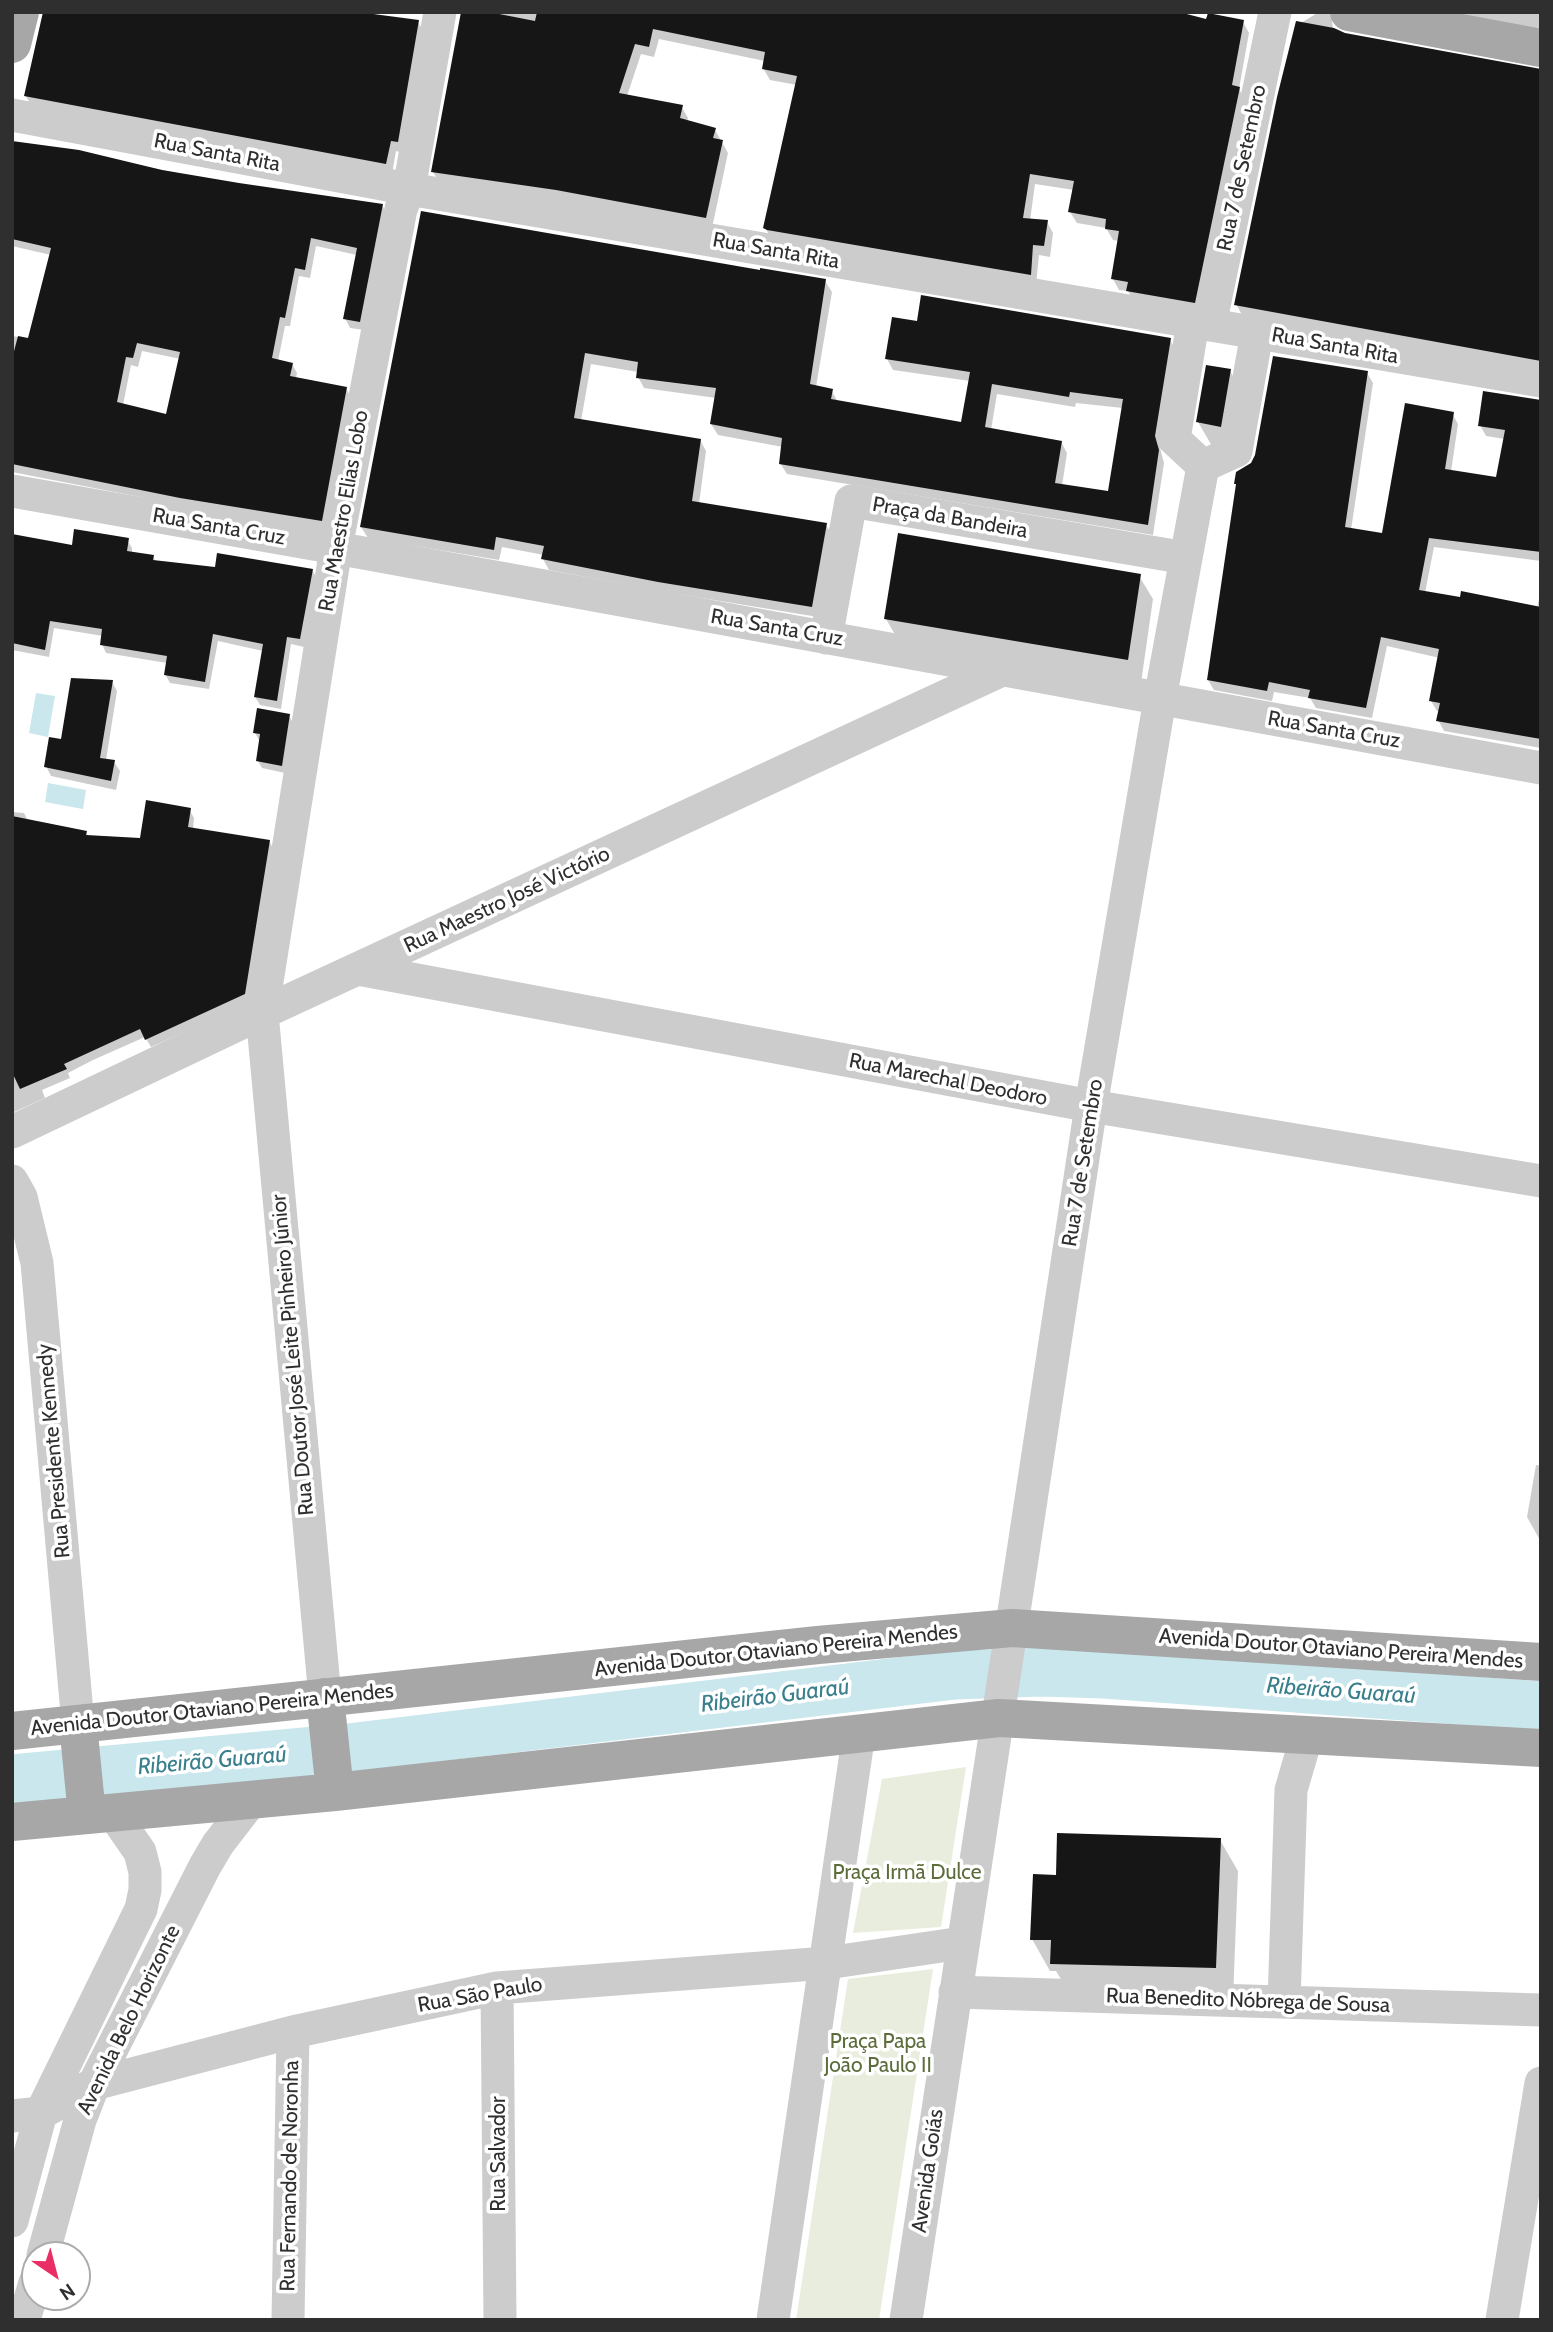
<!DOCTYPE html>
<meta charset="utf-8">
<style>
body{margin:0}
#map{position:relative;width:1553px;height:2332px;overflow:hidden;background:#fff;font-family:Cabin,sans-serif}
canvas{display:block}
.frame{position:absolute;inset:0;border:14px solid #2f2f2f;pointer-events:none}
.north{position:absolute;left:21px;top:2241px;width:70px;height:70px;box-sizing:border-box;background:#fff;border:2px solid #acacac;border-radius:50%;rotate:145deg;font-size:19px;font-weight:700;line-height:28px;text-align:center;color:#2f2f2f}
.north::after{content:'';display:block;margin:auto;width:24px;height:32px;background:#e92e65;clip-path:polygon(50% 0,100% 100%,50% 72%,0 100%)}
</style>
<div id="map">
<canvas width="1553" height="2332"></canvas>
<div class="frame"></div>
<div class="north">N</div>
</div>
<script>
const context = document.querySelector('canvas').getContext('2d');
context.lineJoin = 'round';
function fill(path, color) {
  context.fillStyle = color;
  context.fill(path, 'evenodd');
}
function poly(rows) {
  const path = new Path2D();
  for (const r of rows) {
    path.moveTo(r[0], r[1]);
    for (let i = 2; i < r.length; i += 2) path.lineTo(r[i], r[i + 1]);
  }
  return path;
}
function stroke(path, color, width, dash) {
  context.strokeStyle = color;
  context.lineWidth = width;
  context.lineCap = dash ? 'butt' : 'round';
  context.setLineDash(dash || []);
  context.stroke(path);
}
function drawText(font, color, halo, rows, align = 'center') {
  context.font = font + ' Cabin,sans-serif';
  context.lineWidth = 7;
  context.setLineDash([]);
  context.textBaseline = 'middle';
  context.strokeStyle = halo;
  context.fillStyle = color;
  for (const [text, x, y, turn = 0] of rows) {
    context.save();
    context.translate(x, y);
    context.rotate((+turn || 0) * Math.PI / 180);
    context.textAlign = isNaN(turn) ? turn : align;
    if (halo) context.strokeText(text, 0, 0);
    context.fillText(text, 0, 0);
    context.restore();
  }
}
fill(poly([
 [966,1767,941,1927,853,1933,882,1779],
 [933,1969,879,2320,796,2320,848,1979]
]), '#e9eddd');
fill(poly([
 [36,693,55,696,48,737,29,733],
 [48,783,86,790,83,809,45,802]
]), '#c9e7ed');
fill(poly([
 [46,12,377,12,376,16,418,22,424,33,403,153,396,151,392,174,32,106,25,95],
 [462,12,1171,12,1208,21,1243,22,1249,33,1239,89,1245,100,1201,313,1134,302,1128,291,1119,290,1113,279,1119,241,1113,240,1106,228,1077,223,1070,212,1074,190,1035,184,1030,221,1047,222,1053,233,1050,257,1039,255,1036,285,772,239,765,228,797,85,770,80,763,68,765,61,659,39,654,57,641,54,627,96,681,106,688,118,687,122,715,130,728,153,712,228,440,183,433,172],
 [1319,12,1336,12,1332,20,1333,29,1344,35,1541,71,1541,370,1242,315,1236,304,1296,26],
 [1424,12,1541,12,1541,34],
 [12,142,79,152,200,178,382,205,387,214,364,330,350,328,345,318,357,255,316,246,310,278,299,276,290,326,285,326,278,361,292,364,297,373,296,379,346,388,351,398,326,530,186,506,12,472,12,336,30,339,51,255,12,246],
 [142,351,181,359,168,416,123,405,131,365,138,367],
 [422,213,762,272,825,281,832,292,816,387,831,390,838,402,962,424,970,381,893,370,887,359,919,323,1170,340,1176,351,1160,448,1164,463,1153,535,787,474,780,463,783,447,718,435,711,424,716,398,644,388,638,377,638,372,591,364,581,421,700,440,706,451,699,504,826,525,833,536,818,617,665,592,549,570,543,559,544,555,502,547,499,560,368,538,361,527],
 [997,394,1075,407,1076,403,1123,408,1110,493,1062,486,1067,453,1061,442,991,430],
 [1230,371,1248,402,1216,453,1198,422],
 [1367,373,1373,383,1351,530,1383,535,1452,413,1458,424,1451,472,1498,479,1505,439,1486,436,1480,425,1541,401,1541,561,1434,547,1425,593,1537,608,1541,589,1541,748,1444,731,1438,720,1440,711,1437,711,1431,701,1440,658,1387,646,1372,718,1316,708,1310,698,1274,692,1272,701,1214,690,1208,680,1252,464],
 [12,535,73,547,127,540,132,548,132,553,153,556,156,562,216,569,312,570,317,579,304,647,291,644,281,709,260,705,255,697,263,651,218,641,209,689,170,683,165,674,167,663,106,653,102,644,103,636,54,628,49,657,12,650],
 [1139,576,1153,599,1141,683,900,643,886,619],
 [112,682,117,691,106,760,114,762,120,771,116,790,51,776,46,766,63,741],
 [289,716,293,723,285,773,262,768,258,761,259,740,255,733],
 [189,809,194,818,193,830,269,841,274,850,249,1003,151,1047,145,1037,93,1060,68,1073,70,1078,42,1090,45,1098,12,1113,12,812,24,813,28,821,86,832,89,837,141,840],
 [1536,1465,1541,1466,1541,1542,1527,1517],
 [1220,1840,1238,1871,1233,1999,1070,1994,1056,1971,1050,1971,1032,1939,1057,1877]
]), '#0003');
stroke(poly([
 [12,1779,348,1748,955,1675,1041,1672,1105,1674,1541,1706]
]), '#c9e7ed', 49);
fill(poly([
 [43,12,358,12,419,20,398,142,391,141,386,164,24,96],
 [461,12,489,12,535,21,537,12,1179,12,1206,19,1208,13,1244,20,1232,85,1240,87,1195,303,1126,291,1128,282,1111,279,1119,231,1105,229,1106,219,1068,212,1074,181,1030,174,1023,218,1048,220,1044,246,1033,245,1031,275,767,230,763,228,797,76,762,69,765,52,653,29,649,47,635,44,619,93,683,105,680,118,716,128,713,138,723,140,706,218,556,190,431,172],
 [1296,21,1334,28,1345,33,1541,69,1541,361,1234,305,1277,97],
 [12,141,79,150,162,170,239,183,383,204,360,322,343,319,357,248,311,238,305,270,295,268,285,318,280,317,272,358,293,363,290,376,347,387,322,521,180,498,12,464,12,359,18,336,28,338,51,248,12,239],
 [137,343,180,352,166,414,117,402,126,357,133,358],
 [421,211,760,270,760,268,826,279,810,384,833,389,831,399,961,422,970,372,885,359,892,317,917,321,921,295,1171,338,1155,436,1159,450,1148,525,779,464,782,438,710,424,716,388,636,378,638,362,585,353,574,418,701,439,692,501,827,523,812,607,658,582,541,559,544,546,496,537,494,550,360,527],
 [992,384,1069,397,1070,392,1123,399,1108,491,1055,483,1062,441,985,427],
 [1273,356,1368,371,1345,527,1382,533,1405,403,1454,412,1445,469,1496,477,1505,430,1478,426,1483,391,1541,400,1541,552,1429,538,1419,590,1460,597,1461,591,1541,607,1541,739,1436,721,1440,703,1429,701,1439,649,1381,637,1366,708,1308,698,1310,690,1269,682,1267,691,1207,680,1236,484,1234,484,1236,472,1251,463,1255,455],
 [1206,365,1231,369,1221,427,1196,422],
 [74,529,129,538,127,551,154,555,153,560,215,567,217,553,313,569,300,639,287,637,277,701,254,697,263,644,213,634,205,682,164,675,167,656,100,645,102,629,50,621,45,650,12,643,12,534,72,545],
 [898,533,1141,574,1128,660,884,619],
 [71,678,113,680,100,758,115,760,111,781,44,767,49,737,61,739],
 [257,708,290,714,282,766,256,761,260,734,253,733],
 [146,800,191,808,188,827,270,840,245,994,145,1040,140,1029,64,1064,67,1069,20,1089,12,1072,12,816,87,831,86,835,140,838],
 [1057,1833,1221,1838,1216,1968,1050,1964,1051,1940,1030,1940,1033,1874,1056,1875]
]), '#161616');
stroke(poly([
 [12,115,409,189,1541,381],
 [1210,325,1275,12],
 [1203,466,1236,451,1257,333],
 [12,491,336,548,1541,768],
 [826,638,851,501,1186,558],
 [358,969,1091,1106,1541,1181],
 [12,1132,262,1013,1002,670],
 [12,1181,21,1197,37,1263,78,1724],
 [325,1697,262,1013,336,548,401,209,409,189,440,12],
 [497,1988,500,2320],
 [955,1992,1541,2010],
 [1284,2002,1291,1790,1307,1735],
 [12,2116,41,2113,94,2084,293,2032,497,1988,827,1963,962,1943],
 [12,2221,41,2113,141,1909,145,1890,145,1872,140,1852,113,1813],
 [43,2255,80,2120,94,2084,205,1866,218,1844,252,1800],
 [24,2320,35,2282],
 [288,2320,293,2032],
 [773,2320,859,1733],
 [906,2320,1091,1106,1160,699,1203,466,1174,439,1193,322],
 [1502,2320,1541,2083]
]), '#ccc', 33);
stroke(poly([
 [1349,12,1541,48],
 [12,44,20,12],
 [325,1697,335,1792],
 [78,1724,87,1815],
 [12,1731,818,1645,1012,1628,1541,1662],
 [12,1822,335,1792,999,1718,1541,1748]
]), '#a7a7a7', 38);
drawText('21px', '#2f2f2f', '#fff', [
 ["Rua Santa Rita",217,153,11],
 ["Rua 7 de Setembro",1242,168,-78],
 ["Rua Santa Rita",776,251,10],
 ["Rua Santa Rita",1335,346,10],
 ["Rua Maestro Elias Lobo",344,511,-80],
 ["Praça da Bandeira",950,518,10],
 ["Rua Santa Cruz",219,527,10],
 ["Rua Santa Cruz",777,628,10],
 ["Rua Santa Cruz",1334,730,10],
 ["Rua Maestro José Victório",507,900,-25],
 ["Rua Marechal Deodoro",948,1080,11],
 ["Rua 7 de Setembro",1083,1163,-81],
 ["Rua Doutor José Leite Pinheiro Júnior",293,1355,-95],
 ["Rua Presidente Kennedy",54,1451,-95],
 ["Avenida Doutor Otaviano Pereira Mendes",1341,1649,4],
 ["Avenida Doutor Otaviano Pereira Mendes",776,1651,-6],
 ["Avenida Doutor Otaviano Pereira Mendes",212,1710,-6],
 ["Rua São Paulo",480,1995,-10],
 ["Rua Benedito Nóbrega de Sousa",1248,2001,2],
 ["Avenida Belo Horizonte",129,2020,-64],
 ["Rua Salvador",499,2154,-90],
 ["Avenida Goiás",928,2171,-82],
 ["Rua Fernando de Noronha",290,2176,-89]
]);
drawText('21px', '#5d6c3b', '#fff', [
 ["Praça Irmã Dulce",907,1873],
 ["Praça Papa",878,2042],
 ["João Paulo II",878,2066]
]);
drawText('italic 23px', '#397f8c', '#fff', [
 ["Ribeirão Guaraú",1341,1691,4],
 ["Ribeirão Guaraú",775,1696,-7],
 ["Ribeirão Guaraú",212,1761,-5]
]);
</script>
